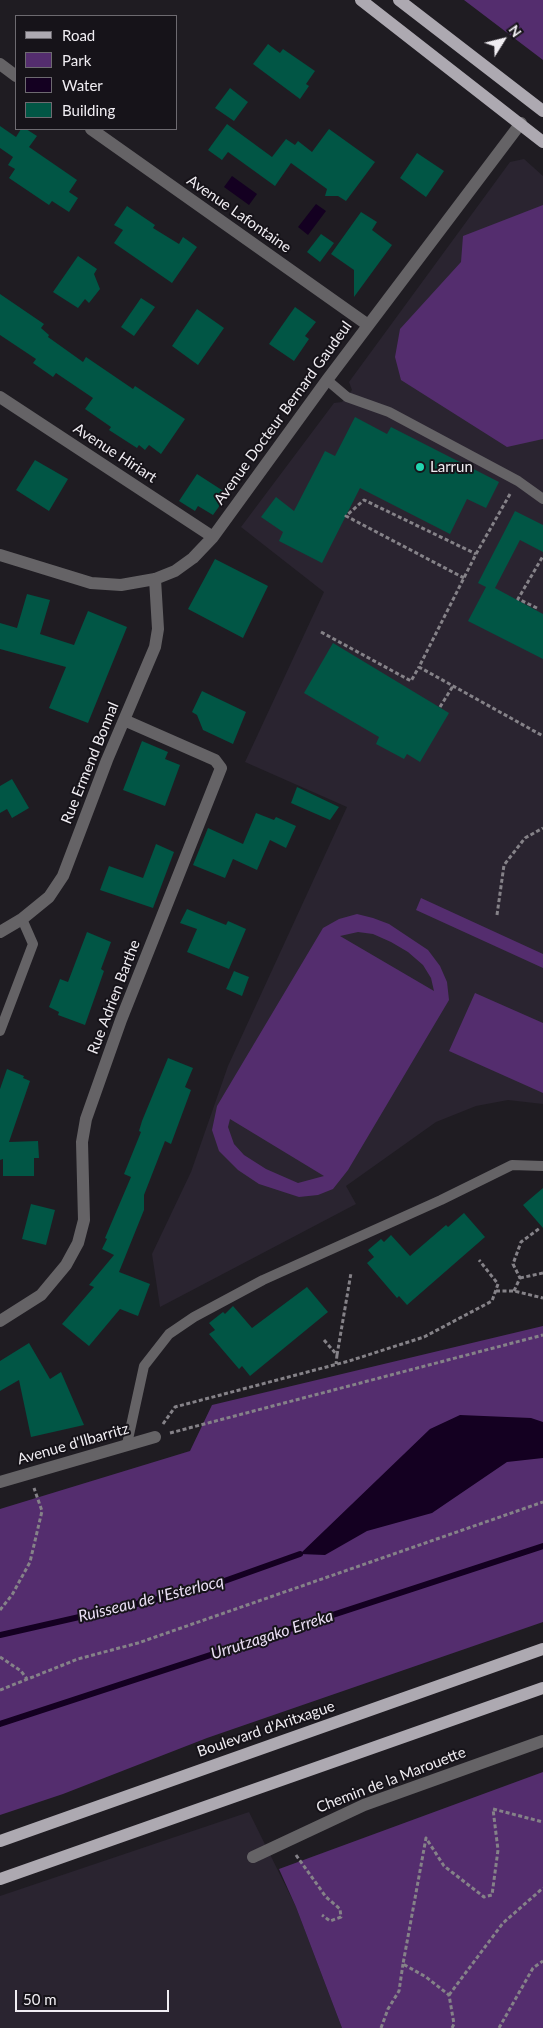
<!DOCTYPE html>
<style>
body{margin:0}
#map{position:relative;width:543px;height:2028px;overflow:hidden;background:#1f1c22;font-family:Lato,sans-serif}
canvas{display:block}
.legend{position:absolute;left:15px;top:15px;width:162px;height:115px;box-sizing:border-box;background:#161319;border:1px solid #6d6a70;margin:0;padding:6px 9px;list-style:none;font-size:15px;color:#f0edf2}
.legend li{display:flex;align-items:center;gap:10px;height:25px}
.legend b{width:25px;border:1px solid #6d6a70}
.north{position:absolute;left:478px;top:15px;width:50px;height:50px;-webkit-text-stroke:4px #161319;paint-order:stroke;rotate:54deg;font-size:14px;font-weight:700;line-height:20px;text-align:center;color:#f0edf2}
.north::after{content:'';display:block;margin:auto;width:18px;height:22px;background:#f0edf2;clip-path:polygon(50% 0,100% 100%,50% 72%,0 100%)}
.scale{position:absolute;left:15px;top:1990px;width:154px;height:22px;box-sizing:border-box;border:2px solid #f0edf2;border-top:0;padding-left:6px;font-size:15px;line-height:18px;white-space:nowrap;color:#f0edf2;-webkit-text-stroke:4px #161319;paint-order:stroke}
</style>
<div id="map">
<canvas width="543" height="2028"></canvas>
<ul class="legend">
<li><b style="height:6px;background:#ada9b1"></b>Road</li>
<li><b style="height:14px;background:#542d6e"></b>Park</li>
<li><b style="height:14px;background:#140021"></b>Water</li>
<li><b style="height:14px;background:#015645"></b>Building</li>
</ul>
<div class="north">N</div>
<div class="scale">50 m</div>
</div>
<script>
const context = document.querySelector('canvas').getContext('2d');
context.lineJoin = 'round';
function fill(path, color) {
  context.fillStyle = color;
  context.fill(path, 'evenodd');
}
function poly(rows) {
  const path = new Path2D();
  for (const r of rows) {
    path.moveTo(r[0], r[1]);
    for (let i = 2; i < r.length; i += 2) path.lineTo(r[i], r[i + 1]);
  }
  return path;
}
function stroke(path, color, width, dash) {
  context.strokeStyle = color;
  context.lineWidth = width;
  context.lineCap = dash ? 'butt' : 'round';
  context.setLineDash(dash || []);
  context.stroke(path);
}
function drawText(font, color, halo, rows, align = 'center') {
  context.font = font + ' Lato,sans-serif';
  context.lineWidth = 4;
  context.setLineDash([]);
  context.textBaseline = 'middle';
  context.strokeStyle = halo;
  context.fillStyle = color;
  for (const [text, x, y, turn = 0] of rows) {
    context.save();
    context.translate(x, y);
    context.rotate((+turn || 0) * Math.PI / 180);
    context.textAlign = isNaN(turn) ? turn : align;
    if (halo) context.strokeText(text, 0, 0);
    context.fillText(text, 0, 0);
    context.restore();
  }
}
fill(poly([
 [524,159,543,176,543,1104,508,1100,476,1106,436,1122,346,1186,356,1204,160,1307,152,1254,191,1172,228,1066,347,807,245,762,324,592,241,527,334,403,342,402,352,390,349,382,510,162],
 [249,1812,296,1907,342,2028,0,2028,0,1896]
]), '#2a2430');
fill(poly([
 [464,0,543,0,543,60],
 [543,205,543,439,507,447,401,380,395,357,400,329,461,262,463,236],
 [421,898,543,954,543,968,416,910],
 [357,914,373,918,389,924,428,950,440,966,447,982,449,1000,348,1170,333,1189,318,1195,299,1197,259,1184,238,1170,219,1151,212,1130,217,1106,323,928,339,919],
 [358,932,373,934,391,942,408,952,423,965,431,978,434,991,340,936],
 [230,1119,324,1176,298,1183,266,1169,244,1155,234,1144,228,1127],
 [475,993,543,1023,543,1093,449,1051],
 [543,1326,543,1622,207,1738,63,1794,0,1815,0,1509,190,1451,212,1405],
 [543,1772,543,2028,342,2028,296,1907,279,1869]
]), '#542d6e');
fill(poly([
 [232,176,257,194,249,205,224,187],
 [316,204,326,211,308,235,298,227],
 [460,1415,531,1418,543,1422,543,1458,507,1462,432,1513,367,1531,325,1555,300,1554,430,1429]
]), '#140021');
stroke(poly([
 [0,1635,202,1589,300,1554],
 [0,1724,543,1546]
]), '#140021', 6);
fill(poly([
 [268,44,280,53,283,49,315,71,306,84,309,86,300,99,253,64],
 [230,88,248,102,234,121,215,108],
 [227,124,272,157,286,139,295,145,298,141,312,152,329,129,375,162,346,201,338,196,325,196,327,189,291,163,275,186,228,152,222,160,208,150],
 [0,126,16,137,21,129,26,129,37,136,29,147,77,180,69,192,78,198,69,212,52,201,49,205,9,178,15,169,8,165,13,157,0,148],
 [417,153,444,171,426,197,400,178],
 [127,206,155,225,153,228,179,244,183,237,197,247,172,283,114,243,123,230,114,225],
 [361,212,377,222,372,230,392,245,354,297,354,270,331,254],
 [321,234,334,243,320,262,307,252],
 [78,256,97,269,94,274,100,289,89,303,85,299,78,308,53,292],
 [0,294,44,324,41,328,49,335,48,337,83,362,86,357,133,389,135,386,185,419,161,454,149,445,145,450,139,445,137,448,109,430,111,427,85,409,93,398,56,373,53,377,33,363,36,359,0,335],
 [141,298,155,307,134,336,121,327],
 [295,307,316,322,305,336,309,339,294,361,269,344],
 [197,309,224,328,198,365,172,346],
 [355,417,387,434,391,427,499,482,486,508,467,499,450,534,360,488,322,563,279,541,283,532,261,517,276,497,294,511,325,451,335,456],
 [35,460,68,479,49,511,16,490],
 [197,474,228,494,213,515,198,506,195,511,179,501],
 [515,511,543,525,543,552,520,540,495,588,543,614,543,659,468,621,486,587,478,583],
 [215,559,268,586,243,638,188,609],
 [27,594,50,600,40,634,74,645,88,611,127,627,88,723,49,708,66,667,0,649,0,623,17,628],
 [333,643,449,713,420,762,407,754,404,759,376,744,379,737,304,693],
 [202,691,246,712,233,744,203,730,197,715,192,712],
 [142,741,168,752,165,759,180,765,165,806,123,790],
 [12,779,29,808,12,818,7,809,0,813,0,786],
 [297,787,339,807,330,820,291,803],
 [256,813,274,820,276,817,296,826,286,848,270,840,257,870,233,859,225,878,193,865,208,828,243,844],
 [156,844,174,852,153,908,100,890,109,866,143,878],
 [187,909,226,925,228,921,246,929,229,969,187,952,197,929,180,923],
 [87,932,111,942,101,969,104,971,85,1025,58,1015,59,1012,49,1007,60,979,68,982],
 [234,971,249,977,242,996,226,989],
 [168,1058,193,1068,185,1087,191,1090,171,1144,165,1141,144,1195,144,1210,119,1272,150,1284,138,1316,120,1309,89,1346,62,1324,94,1287,89,1285,114,1255,102,1249,107,1239,105,1238,131,1177,124,1174,141,1132,139,1131,142,1121],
 [7,1069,24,1076,23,1078,30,1081,9,1142,38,1141,39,1158,34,1158,34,1176,3,1176,3,1159,0,1160,0,1089],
 [543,1188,543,1228,523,1205],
 [31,1204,55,1210,46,1245,22,1239],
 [464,1213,485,1237,407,1305,399,1296,397,1298,367,1263,374,1257,368,1250,381,1239,384,1242,391,1235,410,1256,446,1225,448,1227],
 [307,1287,328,1312,250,1376,242,1366,239,1369,209,1334,215,1330,209,1323,223,1312,225,1314,233,1306,252,1328],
 [29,1343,50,1379,61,1372,84,1425,31,1437,19,1380,0,1391,0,1361]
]), '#015645');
stroke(poly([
 [510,494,476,554,419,667,543,736],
 [464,578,346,516,364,500,476,554],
 [537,608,518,599,543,556],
 [321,632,411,681,419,667],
 [440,707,453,686],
 [497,915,504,865,525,838,543,828],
 [520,1278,543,1273],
 [496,1291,514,1291,543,1298],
 [514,1291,520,1278,513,1264,521,1242,540,1228],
 [324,1340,337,1355,336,1364],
 [337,1355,351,1273],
 [163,1424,175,1407,349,1361,424,1337,492,1301,498,1284,479,1260],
 [170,1433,543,1335],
 [0,1610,12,1595,30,1562,42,1511,34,1488],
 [0,1657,21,1671,27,1679],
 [0,1690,78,1659,138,1643,543,1502],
 [296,1855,326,1897,340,1909,341,1917,330,1921,322,1915],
 [449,1995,503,1923,543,1888],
 [381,2028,388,2009,399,1991,403,1964],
 [452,2028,454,2024,449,1995,426,1977,403,1964,426,1838,444,1866,484,1897,492,1895,498,1850,493,1809,543,1822],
 [499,2028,533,1968,543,1961]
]), '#858288', 3, [4, 2.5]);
stroke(poly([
 [327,380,347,397,389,412,518,481,543,499],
 [0,1031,33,944,22,919],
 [127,1444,144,1366,169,1334,194,1317,263,1280,441,1200,512,1165,543,1166]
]), '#656366', 10);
stroke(poly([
 [0,64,16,76],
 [91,129,368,325],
 [0,397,213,537],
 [0,555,91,583,121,585,155,579,175,571,193,558,213,537,327,380,521,123],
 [0,932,22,919,49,897,63,876,107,760,155,647,158,629,155,579],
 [0,1321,41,1295,66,1265,78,1243,84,1220,82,1142,86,1119,121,1020,221,768,215,760,124,720],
 [0,1482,155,1437],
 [253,1857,364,1805,543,1741]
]), '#656366', 12);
stroke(poly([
 [361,0,543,142],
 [399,0,543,111],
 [0,1841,543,1649],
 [0,1879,543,1688]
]), '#ada9b1', 12);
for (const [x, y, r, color] of [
 [420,467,5,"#22d5af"]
]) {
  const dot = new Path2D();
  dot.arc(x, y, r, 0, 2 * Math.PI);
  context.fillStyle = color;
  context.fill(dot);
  stroke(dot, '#161319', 2);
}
drawText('15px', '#f0edf2', '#161319', [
 ["Avenue Lafontaine",239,214,35],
 ["Avenue Docteur Bernard Gaudeul",283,413,-54],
 ["Avenue Hiriart",115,453,33],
 ["Rue Ermend Bonnal",90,763,-68],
 ["Rue Adrien Barthe",114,997,-69],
 ["Avenue d'Ilbarritz",73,1444,-16],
 ["Boulevard d'Aritxague",266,1729,-19],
 ["Chemin de la Marouette",391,1780,-21]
]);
drawText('15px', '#f0edf2', '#161319', [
 ["Larrun",430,467]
], 'left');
drawText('italic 16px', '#ebdff5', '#161319', [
 ["Ruisseau de l'Esterlocq",151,1599,-14],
 ["Urrutzagako Erreka",272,1635,-18]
]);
</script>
